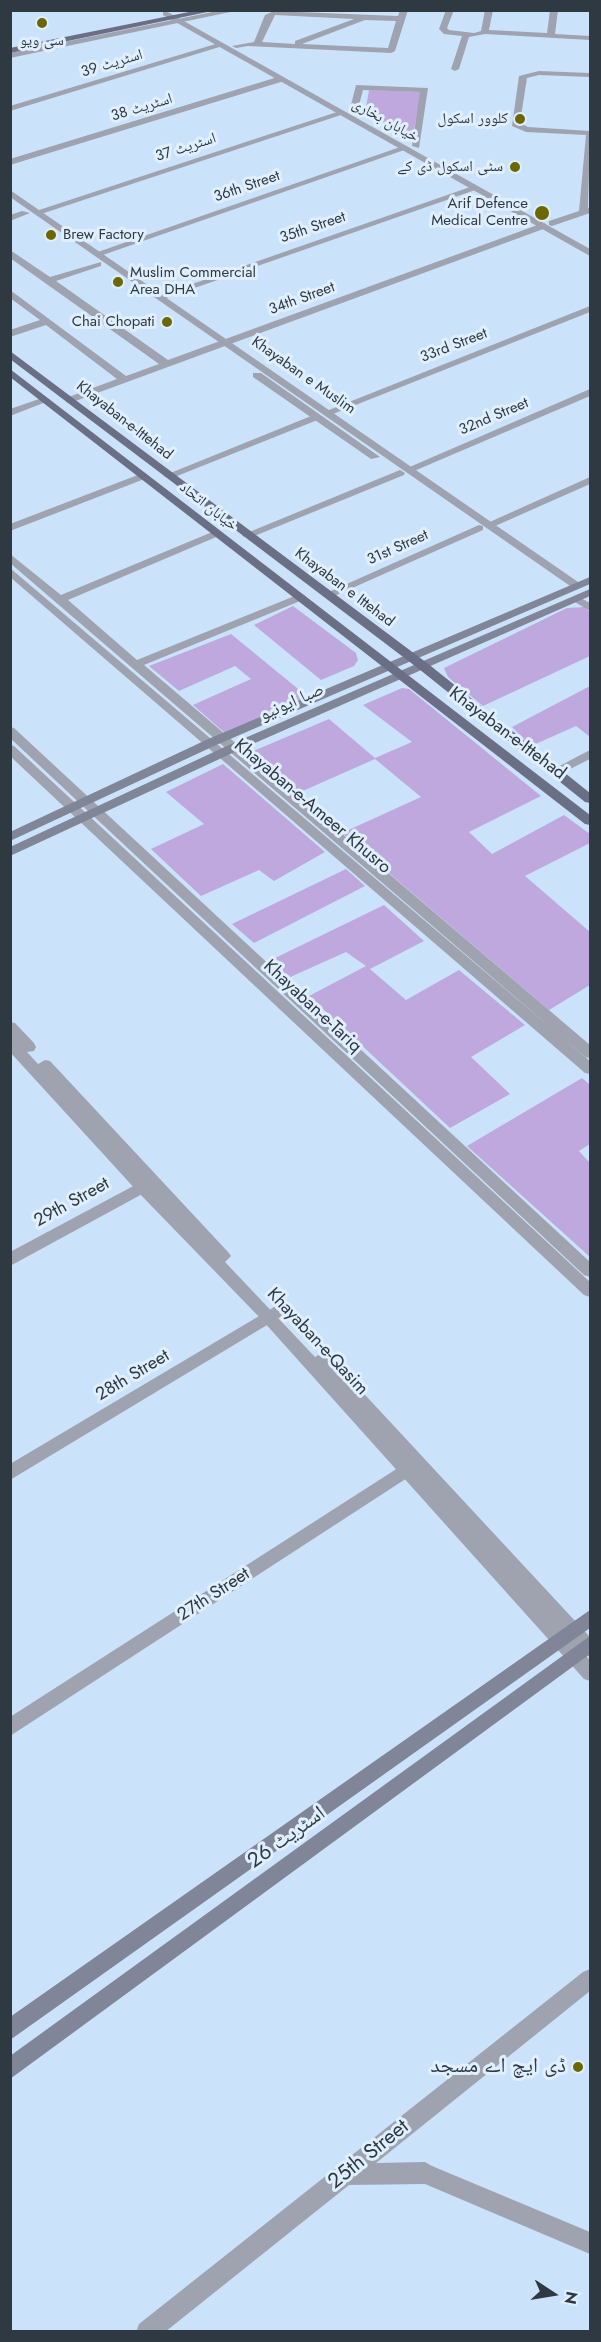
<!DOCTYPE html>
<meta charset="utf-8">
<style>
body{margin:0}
#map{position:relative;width:601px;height:2342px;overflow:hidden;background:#cae3fb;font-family:Jost,sans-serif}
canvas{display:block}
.frame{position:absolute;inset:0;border:12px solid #2f3942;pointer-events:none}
.north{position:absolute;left:523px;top:2264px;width:60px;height:60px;-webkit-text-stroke:4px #e0effe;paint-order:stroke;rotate:102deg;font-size:16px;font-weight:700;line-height:24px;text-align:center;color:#2f3942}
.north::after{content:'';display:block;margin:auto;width:21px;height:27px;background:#2f3942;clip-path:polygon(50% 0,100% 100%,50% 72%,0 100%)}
</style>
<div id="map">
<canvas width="601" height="2342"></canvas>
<div class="frame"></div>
<div class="north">N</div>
</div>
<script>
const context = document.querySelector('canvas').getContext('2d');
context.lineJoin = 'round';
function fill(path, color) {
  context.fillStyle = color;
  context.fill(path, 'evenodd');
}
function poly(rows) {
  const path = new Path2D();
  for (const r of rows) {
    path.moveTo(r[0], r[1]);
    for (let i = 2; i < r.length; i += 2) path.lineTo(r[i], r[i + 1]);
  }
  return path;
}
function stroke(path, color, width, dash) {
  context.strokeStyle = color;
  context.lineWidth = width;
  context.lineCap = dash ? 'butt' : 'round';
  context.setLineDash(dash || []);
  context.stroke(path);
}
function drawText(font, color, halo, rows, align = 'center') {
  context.font = font + ' Jost,"Noto Naskh Arabic",sans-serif';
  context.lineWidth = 6;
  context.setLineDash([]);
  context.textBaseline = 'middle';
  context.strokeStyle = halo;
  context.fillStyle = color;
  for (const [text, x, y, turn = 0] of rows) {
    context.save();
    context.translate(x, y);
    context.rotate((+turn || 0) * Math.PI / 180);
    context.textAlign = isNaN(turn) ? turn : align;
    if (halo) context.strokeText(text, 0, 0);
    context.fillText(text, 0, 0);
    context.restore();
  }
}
fill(poly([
 [369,90,422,92,412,138,365,113],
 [293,606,356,653,358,660,354,666,321,680,254,625],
 [584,607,590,612,590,656,483,706,448,677,444,668,567,608],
 [231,634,308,697,225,733,193,705,251,679,235,666,179,691,149,666],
 [590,686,590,737,576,726,531,746,512,727],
 [402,688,409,689,541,796,469,832,492,854,564,815,590,834,590,843,525,876,590,932,590,985,549,1010,342,833,421,797,375,759,296,794,251,752,329,719,375,758,412,742,363,705],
 [223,764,325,852,274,881,259,870,201,896,151,849,204,824,166,792],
 [346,869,365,886,254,943,232,924],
 [384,905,424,941,370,969,406,1000,459,970,525,1025,471,1057,510,1094,450,1128,309,996,366,966,346,952,288,978,271,960],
 [582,1078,590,1085,590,1144,579,1151,590,1163,590,1257,467,1146]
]), '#bea8de');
fill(poly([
 [222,10,240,10,10,58,10,53,222,10],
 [400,10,408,10,395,51,391,53,248,46,236,48,232,46,254,42,265,15,274,11,398,16,400,10],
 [275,15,354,19,295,41,295,44,262,42,275,15],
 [365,20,396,21,388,48,302,44,365,20],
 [446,10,454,10,447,28,449,30,474,33,481,31,485,10,493,10,489,30,547,33,550,10,558,10,555,34,590,36,590,40,485,34,469,37,459,69,455,71,451,69,462,36,444,34,439,29,446,10],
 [219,43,226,45,10,111,10,106,219,43],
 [539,71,590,73,590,77,539,75,527,78,520,123,528,127,590,131,588,208,590,207,590,213,552,226,549,225,549,221,579,211,586,135,526,132,512,126,519,76,539,71],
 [281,76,285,79,284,81,10,165,10,159,281,76],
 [356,85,428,88,419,148,412,146,420,92,363,90,358,109,354,112,350,109,356,85],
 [340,111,347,113,41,214,33,212,340,111],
 [403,146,410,148,100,256,92,254,403,146],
 [473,186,481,188,163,299,155,297,473,186],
 [22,211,30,213,10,221,10,215,22,211],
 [543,223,546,224,546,228,70,403,66,402,66,398,117,379,46,325,10,337,10,330,40,320,10,298,10,290,126,376,159,364,10,258,10,250,50,277,101,262,101,266,56,281,168,360,543,223],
 [590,306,590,312,333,414,324,412,590,306],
 [590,389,590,396,414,471,405,469,590,389],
 [42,398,51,400,10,416,10,409,42,398],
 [316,414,321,417,320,419,172,478,163,476,316,414],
 [400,470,405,473,404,475,252,537,244,537,242,535,400,470],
 [143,473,147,474,147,478,10,531,10,524,143,473],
 [590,477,590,484,493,527,489,528,483,525,590,477],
 [479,525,483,526,483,530,332,597,328,598,322,595,479,525],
 [217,530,223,533,221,535,68,600,137,660,297,595,305,595,305,599,144,665,590,1045,590,1058,585,1057,10,563,10,554,61,595,217,530],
 [10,568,590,1061,590,1074,585,1073,10,577,10,568],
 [10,727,14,728,590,1262,590,1277,584,1275,10,738,10,727],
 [10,745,14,746,590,1282,590,1297,584,1295,10,756,10,745],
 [590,750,590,759,558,775,554,776,548,772,590,750],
 [152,1176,157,1178,160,1182,157,1186,10,1266,10,1252,152,1176],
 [276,1306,282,1308,284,1312,282,1316,10,1480,10,1464,276,1306],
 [415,1457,421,1459,423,1464,421,1469,10,1736,10,1717,415,1457],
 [590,1969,590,1991,376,2163,425,2162,432,2166,590,2232,590,2254,425,2184,349,2185,165,2332,136,2332,139,2324,583,1972,590,1969]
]), '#9fa3b0');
fill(poly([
 [166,11,590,249,590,256,163,15,163,11,166,11],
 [10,190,581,584,581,588,573,588,10,197,10,190],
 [253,373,261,373,380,457,371,459,253,377,253,373],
 [577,596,590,603,590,611,573,601,573,597,577,596],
 [10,1022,15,1023,34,1043,36,1047,34,1051,27,1052,38,1064,45,1060,50,1061,228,1252,231,1256,225,1262,315,1357,322,1353,328,1355,590,1637,590,1657,586,1655,590,1661,590,1681,584,1679,263,1321,137,1191,10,1052,10,1022]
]), '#9fa3b0');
fill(poly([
 [590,577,590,584,214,746,10,841,10,832,206,740,590,577],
 [590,589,590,596,239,750,10,856,10,847,231,744,590,589],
 [590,1610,590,1628,10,2040,10,2017,590,1610],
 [590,1636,590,1654,10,2079,10,2056,590,1636]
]), '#808598');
fill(poly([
 [199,10,217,10,10,53,10,48,199,10],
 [10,351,427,663,590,793,590,803,585,802,419,669,10,359,10,351],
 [10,369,590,815,590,825,585,824,10,377,10,369]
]), '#6a6f86');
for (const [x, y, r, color] of [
 [42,23,6,"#6c6700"],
 [520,119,6,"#6c6700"],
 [515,167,6,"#6c6700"],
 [542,213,8,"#6c6700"],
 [51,235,6,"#6c6700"],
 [118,282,6,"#6c6700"],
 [167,322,6,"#6c6700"],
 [578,2067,6,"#6c6700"]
]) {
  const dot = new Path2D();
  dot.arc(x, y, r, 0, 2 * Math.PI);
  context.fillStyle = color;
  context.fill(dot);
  stroke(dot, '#e0effe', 2);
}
drawText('15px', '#2f3942', '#e0effe', [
 ["سی ویو",42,41,"center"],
 ["کلوور اسکول",508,119],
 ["سٹی اسکول ڈی کے",503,167],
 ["Arif Defence",528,204],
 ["Medical Centre",528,221],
 ["Brew Factory",63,235,"left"],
 ["Muslim Commercial",130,273,"left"],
 ["Area DHA",130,290,"left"],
 ["Chai Chopati",155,322]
], 'right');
drawText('15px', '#2f3942', '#e0effe', [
 ["اسٹریٹ 39",112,64,-17],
 ["اسٹریٹ 38",142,108,-17],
 ["خیابان بخاری",385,121,29],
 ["اسٹریٹ 37",186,148,-18],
 ["36th Street",247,187,-19],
 ["35th Street",313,228,-19],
 ["34th Street",302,299,-20],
 ["33rd Street",454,346,-21],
 ["Khayaban e Muslim",303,376,35],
 ["32nd Street",494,417,-23],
 ["Khayaban-e-Ittehad",124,421,38],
 ["خیابان اتحاد",208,507,38],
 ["31st Street",398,548,-24],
 ["Khayaban e Ittehad",344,588,37]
]);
drawText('18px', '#2f3942', '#e0effe', [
 ["صبا ایونیو",292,703,-24],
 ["Khayaban-e-Ittehad",507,734,37],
 ["Khayaban-e-Ameer Khusro",312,807,40],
 ["Khayaban-e-Tariq",312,1007,43],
 ["29th Street",72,1203,-29],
 ["Khayaban-e-Qasim",317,1342,47],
 ["28th Street",133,1376,-31],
 ["27th Street",214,1595,-33]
]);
drawText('21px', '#2f3942', '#e0effe', [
 ["اسٹریٹ 26",287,1838,-36],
 ["25th Street",369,2155,-39]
]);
drawText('21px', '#2f3942', '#e0effe', [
 ["ڈی ایچ اے مسجد",566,2067]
], 'right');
</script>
